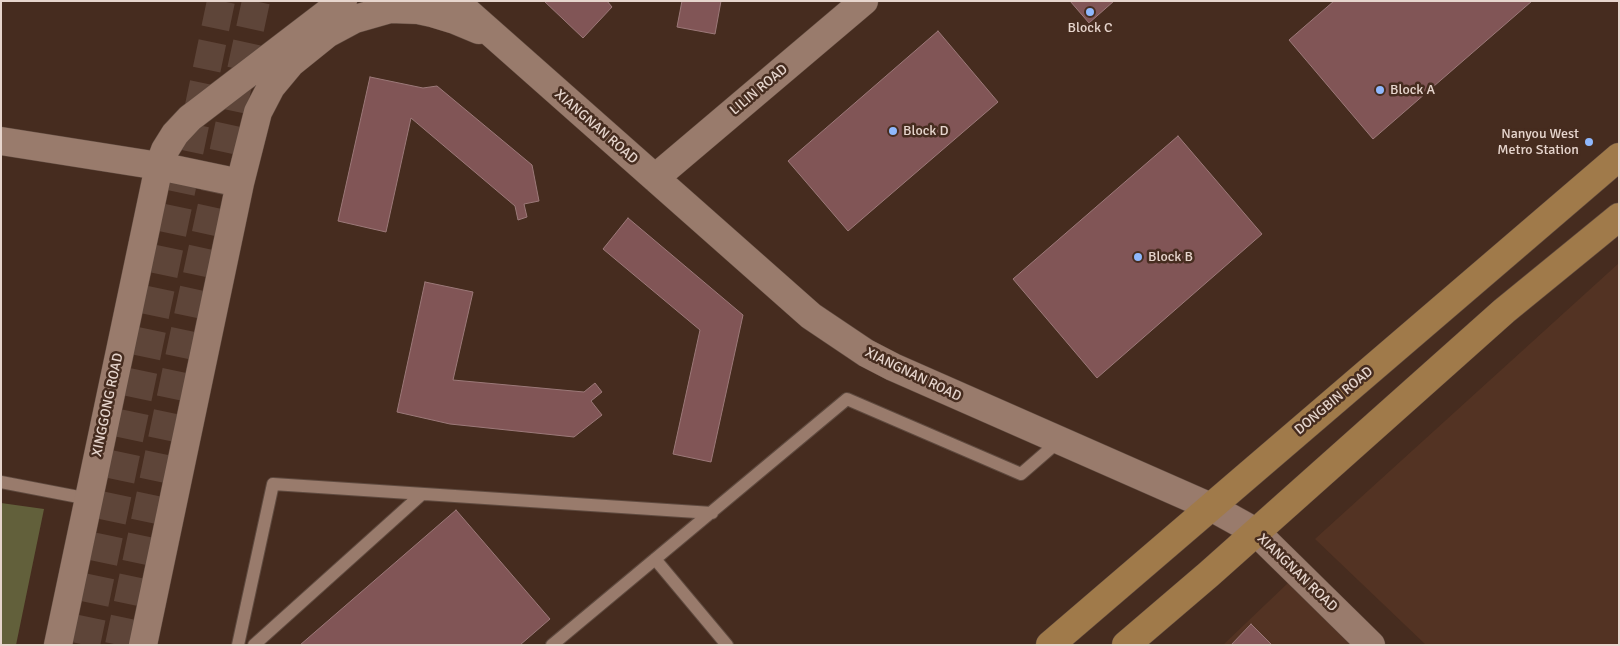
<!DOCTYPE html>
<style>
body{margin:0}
#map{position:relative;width:1620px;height:646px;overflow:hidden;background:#462c1f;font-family:Signika,sans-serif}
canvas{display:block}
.frame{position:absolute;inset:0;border:2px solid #e6d5cd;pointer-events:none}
</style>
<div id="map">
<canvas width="1620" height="646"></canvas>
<div class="frame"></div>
</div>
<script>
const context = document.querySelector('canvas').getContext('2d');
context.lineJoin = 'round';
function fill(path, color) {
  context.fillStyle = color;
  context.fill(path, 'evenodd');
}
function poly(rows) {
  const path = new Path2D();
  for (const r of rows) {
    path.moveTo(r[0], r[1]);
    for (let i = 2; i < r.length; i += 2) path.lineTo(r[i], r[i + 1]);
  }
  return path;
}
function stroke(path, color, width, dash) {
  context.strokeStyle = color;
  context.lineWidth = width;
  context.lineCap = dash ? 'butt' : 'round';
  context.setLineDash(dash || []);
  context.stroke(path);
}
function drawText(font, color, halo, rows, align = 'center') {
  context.font = font + ' Signika,sans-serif';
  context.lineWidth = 5;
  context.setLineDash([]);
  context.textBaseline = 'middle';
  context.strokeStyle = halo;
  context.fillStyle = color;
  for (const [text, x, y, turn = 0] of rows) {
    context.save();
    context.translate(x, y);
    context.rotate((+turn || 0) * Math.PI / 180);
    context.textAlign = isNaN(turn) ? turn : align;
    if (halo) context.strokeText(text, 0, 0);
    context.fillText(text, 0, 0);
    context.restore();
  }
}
fill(poly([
 [1619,263,1619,645,1426,645,1315,539],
 [1289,582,1352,645,1223,645]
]), '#533323');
fill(poly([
 [1,503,44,509,16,645,1,645]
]), '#62603b');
const building = poly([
 [544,1,607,1,612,7,583,38,544,1],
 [682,1,721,1,715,34,677,27,682,1],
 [1070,1,1114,1,1089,23,1070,1],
 [1334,1,1532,1,1373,139,1289,40,1334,1],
 [938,31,998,102,848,231,788,161,938,31],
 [370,77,423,88,437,86,532,165,539,201,524,204,527,217,518,220,515,206,411,118,386,232,338,221,370,77],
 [1178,136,1262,234,1097,378,1013,279,1178,136],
 [628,218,743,315,711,462,673,454,700,330,603,249,628,218],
 [425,282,473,292,453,380,584,392,595,383,602,392,591,401,602,415,574,437,450,424,397,412,425,282],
 [456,510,550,619,520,645,300,645,456,510],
 [1251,624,1272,645,1231,645,1251,624]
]);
fill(building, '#815556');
stroke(building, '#9c7979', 1);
stroke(poly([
 [86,645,221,1],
 [119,645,183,339,256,1]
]), '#5e4539', 28, [28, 14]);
const service = poly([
 [1,482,89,499],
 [655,559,727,645],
 [238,645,273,484,712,513],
 [254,645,422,494],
 [552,645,847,399,1021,474,1059,441]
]);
const tertiary = poly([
 [455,1,811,316,866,353,893,367,1211,507,1256,532,1371,645],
 [1,141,159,166,240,183],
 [655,178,864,1],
 [58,645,159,166,165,150,175,134,190,118,343,1],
 [143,645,240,183,258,112,271,87,291,63,327,34,355,19,390,9,418,10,432,13,455,20,479,30]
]);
const primary = poly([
 [1050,645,1619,157],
 [1126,645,1209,574,1504,311,1619,217]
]);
stroke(service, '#5f4a3f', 14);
stroke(tertiary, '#5f4a3f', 29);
stroke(primary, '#5f4a3f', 29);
stroke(service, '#997b6c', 12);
stroke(tertiary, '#997b6c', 28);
stroke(primary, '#a07a4a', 28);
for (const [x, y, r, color] of [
 [1090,12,5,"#8fb8fd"],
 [1380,90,5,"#8fb8fd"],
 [893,131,5,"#8fb8fd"],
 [1589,142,5,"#8fb8fd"],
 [1138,257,5,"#8fb8fd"]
]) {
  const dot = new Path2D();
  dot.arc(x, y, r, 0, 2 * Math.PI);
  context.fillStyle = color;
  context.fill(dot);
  stroke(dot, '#462c1f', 2);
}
drawText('14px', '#e6d5cd', '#462c1f', [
 ["Block C",1090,28,"center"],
 ["Block A",1390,90],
 ["Block D",903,131],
 ["Nanyou West",1579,134,"right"],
 ["Metro Station",1579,150,"right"],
 ["Block B",1148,257]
], 'left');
drawText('14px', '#e6d5cd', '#462c1f', [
 ["LILIN ROAD",759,90,-40],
 ["XIANGNAN ROAD",596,127,41],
 ["XIANGNAN ROAD",913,375,26],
 ["DONGBIN ROAD",1334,401,-40],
 ["XINGGONG ROAD",108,405,-78],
 ["XIANGNAN ROAD",1297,573,44]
]);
</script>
